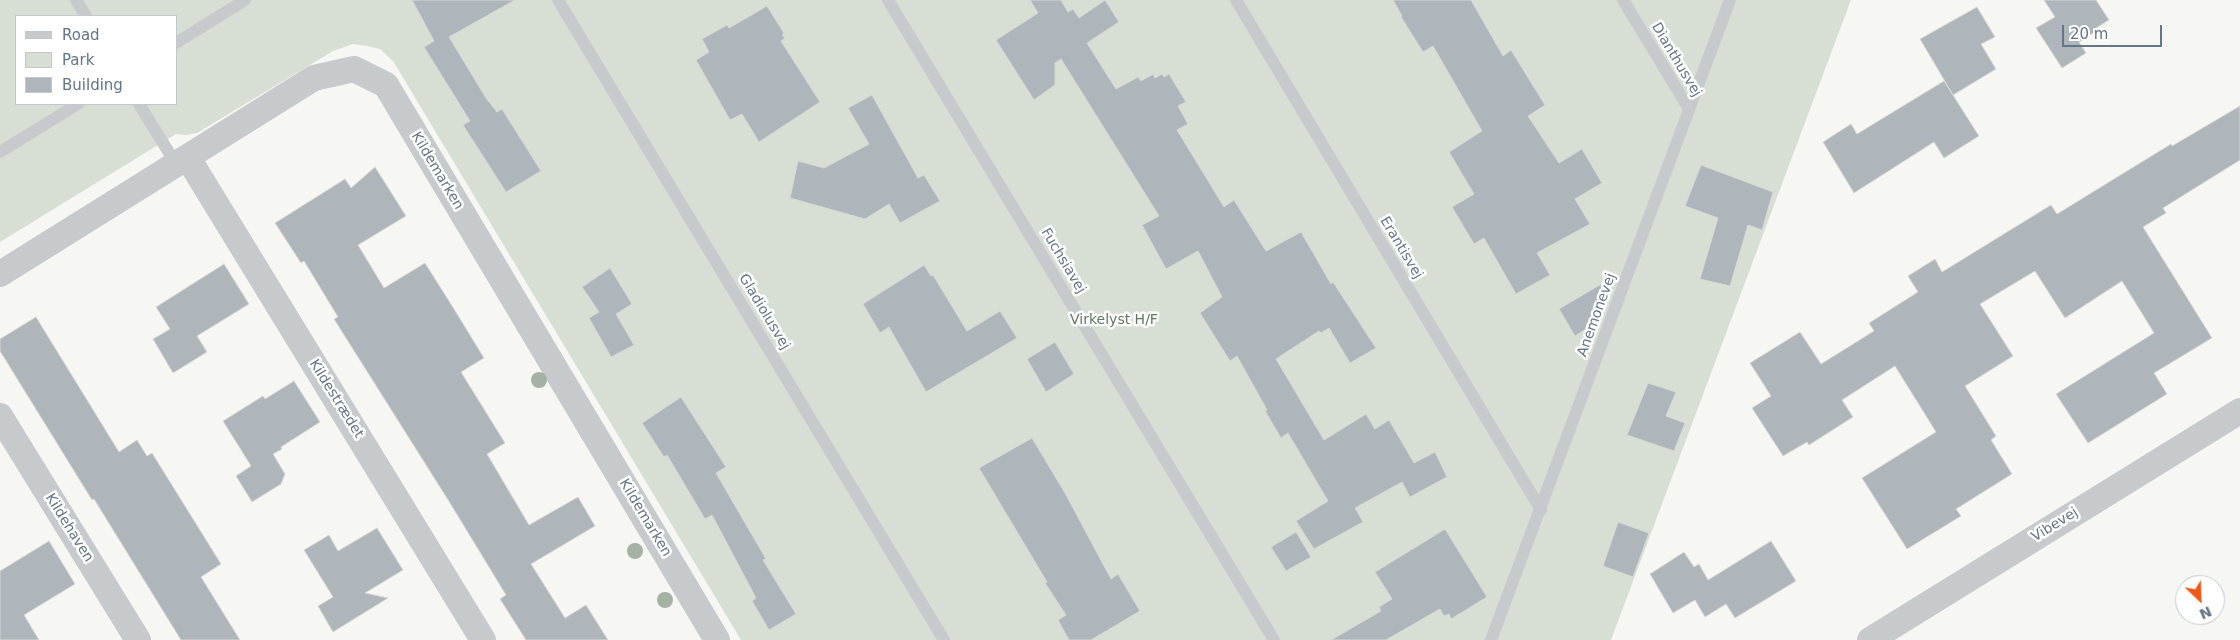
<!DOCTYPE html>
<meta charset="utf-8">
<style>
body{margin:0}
#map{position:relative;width:2240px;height:640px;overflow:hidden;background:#f6f7f3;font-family:"DejaVu Sans",sans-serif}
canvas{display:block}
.legend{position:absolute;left:15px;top:15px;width:162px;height:90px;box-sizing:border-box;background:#fff;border:1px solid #c1c8cf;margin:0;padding:6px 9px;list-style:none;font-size:15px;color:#637586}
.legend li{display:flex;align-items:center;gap:10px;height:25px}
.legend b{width:25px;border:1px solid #c1c8cf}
.north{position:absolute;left:2175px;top:575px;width:50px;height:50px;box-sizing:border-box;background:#fff;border:1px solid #c1c8cf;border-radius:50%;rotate:156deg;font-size:14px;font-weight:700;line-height:20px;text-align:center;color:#637586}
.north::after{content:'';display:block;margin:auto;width:18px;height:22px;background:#f05819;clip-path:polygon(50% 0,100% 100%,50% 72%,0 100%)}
.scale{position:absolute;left:2062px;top:25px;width:100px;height:22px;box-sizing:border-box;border:2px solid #637586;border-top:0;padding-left:6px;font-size:15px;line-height:18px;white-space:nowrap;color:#637586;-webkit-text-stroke:4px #fff;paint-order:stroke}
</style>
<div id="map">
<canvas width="2240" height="640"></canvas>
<ul class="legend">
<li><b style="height:6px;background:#c6cacd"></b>Road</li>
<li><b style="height:14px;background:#d7dfd4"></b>Park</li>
<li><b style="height:14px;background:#aeb5bb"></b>Building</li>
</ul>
<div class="north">N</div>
<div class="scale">20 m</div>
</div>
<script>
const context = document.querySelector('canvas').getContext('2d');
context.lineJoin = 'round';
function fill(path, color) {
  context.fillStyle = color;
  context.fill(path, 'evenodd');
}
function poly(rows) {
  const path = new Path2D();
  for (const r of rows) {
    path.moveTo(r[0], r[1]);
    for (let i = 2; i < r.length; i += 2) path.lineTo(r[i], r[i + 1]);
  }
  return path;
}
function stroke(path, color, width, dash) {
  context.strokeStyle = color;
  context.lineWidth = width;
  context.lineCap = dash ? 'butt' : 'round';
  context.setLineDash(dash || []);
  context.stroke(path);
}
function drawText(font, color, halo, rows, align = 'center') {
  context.font = font + ' "DejaVu Sans",sans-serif';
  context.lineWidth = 5;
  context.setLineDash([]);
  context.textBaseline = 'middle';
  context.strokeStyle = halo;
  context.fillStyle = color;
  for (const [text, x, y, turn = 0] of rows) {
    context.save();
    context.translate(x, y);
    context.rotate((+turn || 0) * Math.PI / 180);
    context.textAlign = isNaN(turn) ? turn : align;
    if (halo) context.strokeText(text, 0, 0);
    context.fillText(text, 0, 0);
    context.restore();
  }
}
fill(poly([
 [0,0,1851,0,1611,640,741,640,393,61,380,49,367,46,353,44,333,51,197,133,186,135,176,134,0,242],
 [16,16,176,16,176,104,16,104]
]), '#d7dfd4');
const building = poly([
 [412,0,515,0,449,37,486,98,497,112,502,109,541,171,506,192,463,125,470,121,424,47,434,41,412,0],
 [1030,0,1061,0,1068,12,1073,9,1079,18,1105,0,1119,22,1087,43,1116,89,1138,77,1141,81,1153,74,1155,78,1162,74,1164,77,1169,74,1186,102,1178,106,1188,124,1177,130,1224,207,1234,200,1266,251,1301,232,1331,284,1333,282,1376,348,1350,363,1329,328,1321,333,1319,331,1276,359,1324,440,1366,414,1375,429,1389,420,1414,463,1435,452,1447,477,1410,497,1402,482,1355,508,1363,522,1314,549,1296,521,1328,501,1288,433,1281,438,1265,411,1267,410,1237,356,1230,361,1200,313,1222,297,1198,251,1166,269,1142,225,1159,216,1061,59,1055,63,1055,85,1034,100,996,40,1038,13,1030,0],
 [1393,0,1471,0,1503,56,1511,50,1545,105,1528,116,1559,163,1582,149,1602,183,1575,199,1590,224,1537,253,1550,275,1516,294,1484,238,1474,244,1452,207,1474,194,1449,152,1482,131,1433,46,1423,52,1401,17,1402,16,1393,0],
 [2044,0,2096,0,2109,20,2096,28,2098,30,2079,42,2086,53,2062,68,2036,28,2055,17,2044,0],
 [767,6,784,33,782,35,785,38,781,41,820,102,759,142,742,114,730,120,696,60,709,52,702,39,727,25,729,28,767,6],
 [1977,7,1995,37,1981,44,1996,69,1953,95,1920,39,1977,7],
 [1944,81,1979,136,1944,158,1934,142,1854,193,1823,142,1851,124,1857,134,1944,81],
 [872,95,918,178,924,175,940,201,900,223,889,204,865,219,790,198,798,161,824,168,869,144,848,108,872,95],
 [2240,106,2240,160,2163,208,2166,213,2143,227,2212,338,2154,373,2167,394,2088,443,2056,394,2154,333,2122,281,2065,318,2035,271,1980,304,2013,356,1965,386,1996,436,1991,440,2012,474,1956,509,1961,516,1907,549,1862,478,1936,432,1895,366,1842,400,1853,417,1809,445,1807,442,1783,456,1752,408,1771,396,1750,363,1800,332,1821,364,1874,331,1869,323,1918,292,1908,276,1935,259,1942,272,2051,205,2057,214,2171,144,2172,146,2240,106],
 [1701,165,1773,192,1762,230,1748,225,1730,286,1700,279,1718,218,1685,206,1701,165],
 [375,167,406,216,358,245,384,288,425,263,454,309,484,358,461,372,505,443,487,454,529,525,578,497,595,526,531,564,565,618,586,605,608,640,526,640,500,599,506,595,450,503,334,319,338,317,304,261,301,263,275,223,345,179,351,188,375,167],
 [224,264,249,304,197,336,207,352,173,373,153,339,170,329,156,307,224,264],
 [924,265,931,276,933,275,967,331,1000,311,1017,338,926,392,889,327,880,333,863,304,924,265],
 [610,268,632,304,616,314,634,345,611,357,589,318,599,312,582,287,610,268],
 [1603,283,1595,315,1599,321,1575,336,1559,309,1603,283],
 [36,317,119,452,137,440,147,456,152,453,221,564,201,577,240,640,181,640,94,499,92,500,0,351,0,339,36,317],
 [1055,342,1074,374,1046,392,1027,359,1055,342],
 [294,381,320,422,281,447,282,449,273,454,285,474,281,484,252,502,236,476,251,466,223,421,263,396,265,399,294,381],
 [1648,383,1676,392,1666,416,1685,423,1674,451,1627,435,1648,383],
 [681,397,726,467,716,473,766,559,763,560,796,614,769,630,752,601,756,598,712,515,705,519,667,455,664,457,642,423,681,397],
 [1032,438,1065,493,1111,579,1118,574,1140,611,1091,640,1069,640,1058,620,1066,615,1045,583,1047,582,979,468,1032,438],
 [1618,522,1649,533,1633,577,1603,566,1618,522],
 [377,528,403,570,365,593,388,598,333,632,318,606,333,597,304,550,329,535,338,551,377,528],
 [1445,529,1487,597,1451,619,1449,614,1444,616,1440,609,1386,640,1331,640,1381,611,1379,607,1392,599,1375,572,1445,529],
 [1296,532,1311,557,1286,571,1271,547,1296,532],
 [49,541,75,584,24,615,39,640,0,640,0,571,49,541],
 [1771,541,1796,581,1735,618,1726,604,1705,617,1695,600,1673,613,1650,574,1684,552,1694,567,1699,564,1708,580,1771,541]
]);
fill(building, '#aeb5bb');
stroke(building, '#d8d8d5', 1);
stroke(poly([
 [76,0,86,16],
 [558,0,944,640],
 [888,0,1274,640],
 [1236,0,1541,510],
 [1623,0,1689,109],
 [176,43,245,0],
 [139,104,176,164],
 [0,152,78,104],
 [1491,640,1730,0]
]), '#c6cacd', 12);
stroke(poly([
 [188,158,483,640],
 [0,274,314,78,354,69,386,85,717,640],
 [0,416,138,640],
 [1870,640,2240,411]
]), '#c6cacd', 26);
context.fillStyle = '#a5b1a2';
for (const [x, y] of [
 [539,380],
 [635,551],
 [665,600]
]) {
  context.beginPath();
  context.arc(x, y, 8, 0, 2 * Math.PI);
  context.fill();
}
drawText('14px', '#637586', '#fff', [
 ["Dianthusvej",1676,60,59],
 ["Kildemarken",437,171,59],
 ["Erantisvej",1401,248,59],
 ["Fuchsiavej",1063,261,59],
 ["Gladiolusvej",764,312,59],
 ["Anemonevej",1597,315,-70],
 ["Kildestrædet",336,399,58],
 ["Kildemarken",645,518,59],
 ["Vibevej",2055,525,-32],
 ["Kildehaven",69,528,58]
]);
drawText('14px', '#62785f', '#fff', [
 ["Virkelyst H/F",1114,320]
]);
</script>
